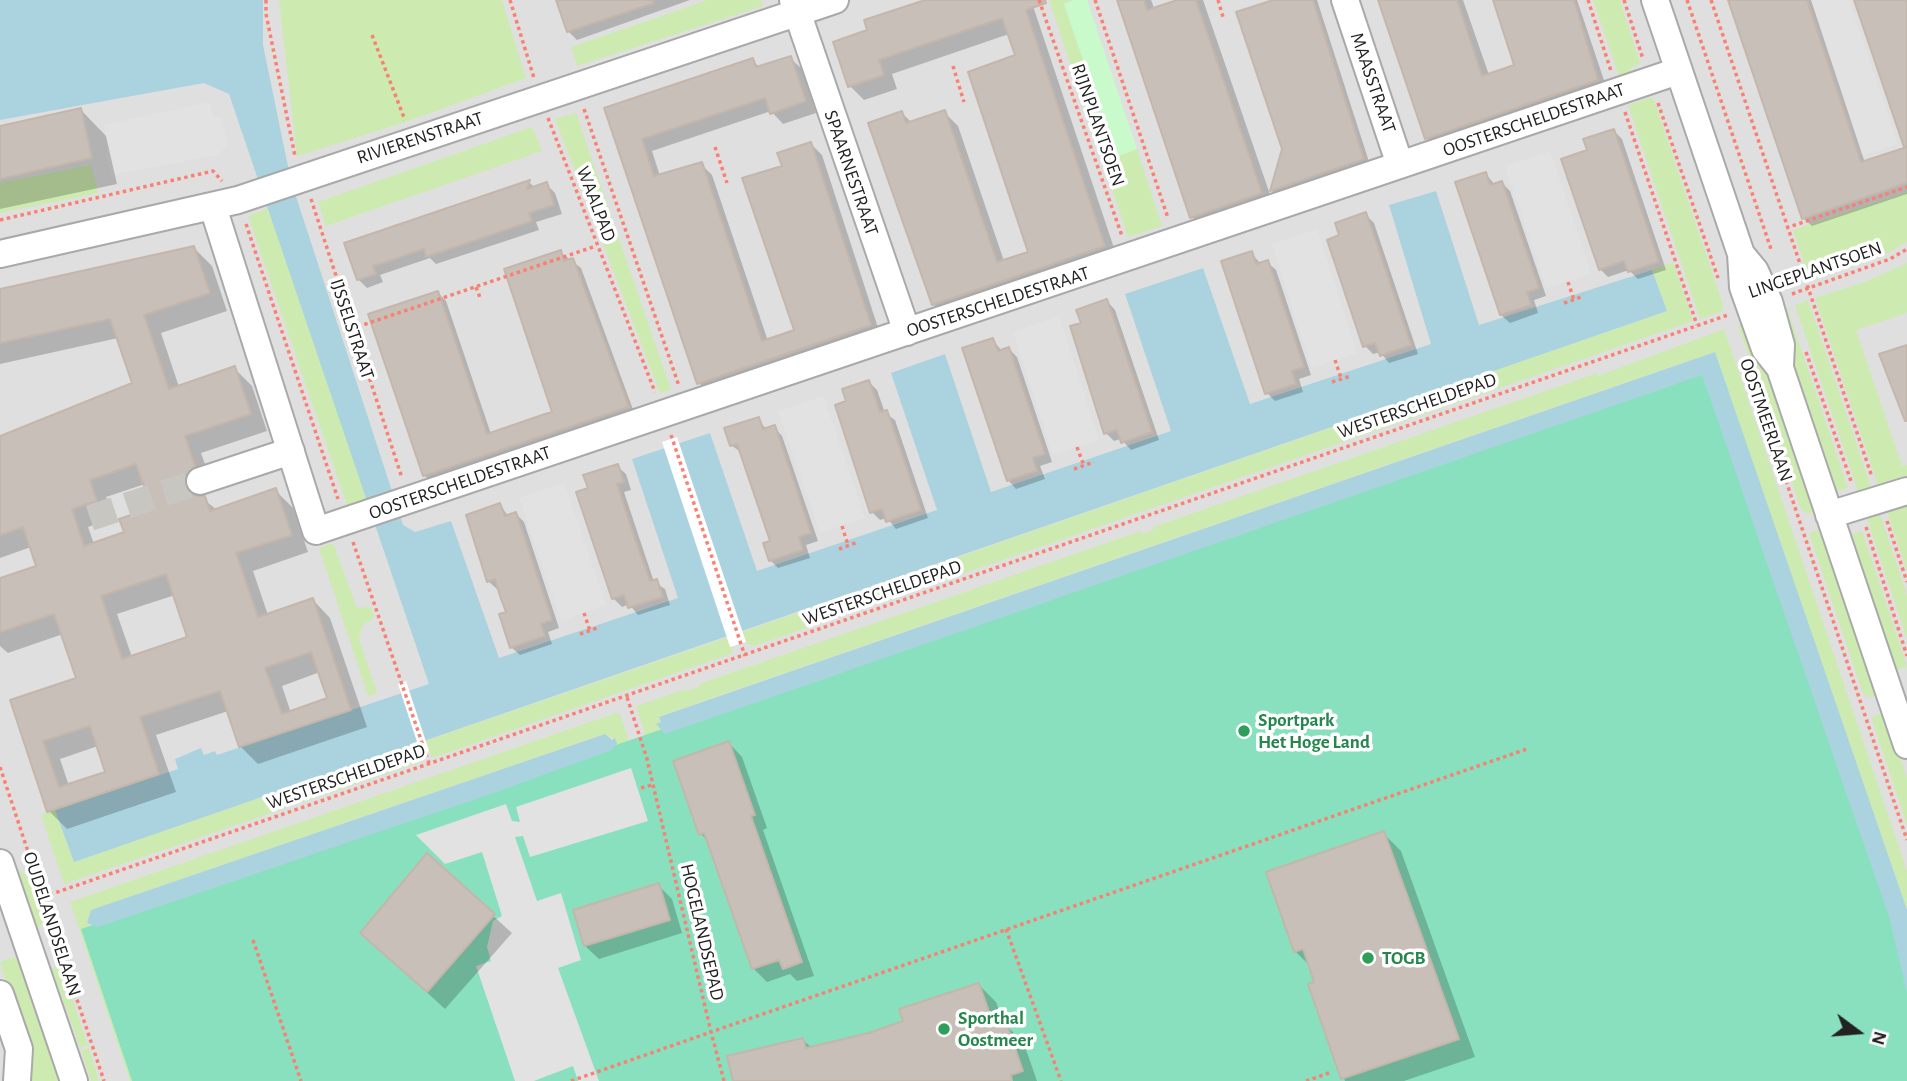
<!DOCTYPE html>
<style>
body{margin:0}
#map{position:relative;width:1907px;height:1081px;overflow:hidden;background:#f2efe9;font-family:"Alegreya Sans",sans-serif}
canvas{display:block}
.north{position:absolute;left:1823px;top:997px;width:70px;height:70px;-webkit-text-stroke:5px #fff;paint-order:stroke;rotate:106deg;font-size:19px;font-weight:700;line-height:28px;text-align:center;color:#222}
.north::after{content:'';display:block;margin:auto;width:24px;height:32px;background:#222;clip-path:polygon(50% 0,100% 100%,50% 72%,0 100%)}
</style>
<div id="map">
<canvas width="1907" height="1081"></canvas>
<div class="north">N</div>
</div>
<script>
const context = document.querySelector('canvas').getContext('2d');
context.lineJoin = 'round';
function fill(path, color) {
  context.fillStyle = color;
  context.fill(path, 'evenodd');
}
function poly(rows) {
  const path = new Path2D();
  for (const r of rows) {
    path.moveTo(r[0], r[1]);
    for (let i = 2; i < r.length; i += 2) path.lineTo(r[i], r[i + 1]);
  }
  return path;
}
function stroke(path, color, width, dash) {
  context.strokeStyle = color;
  context.lineWidth = width;
  context.lineCap = dash ? 'butt' : 'round';
  context.setLineDash(dash || []);
  context.stroke(path);
}
function drawText(font, color, halo, rows, align = 'center') {
  context.font = font + ' "Alegreya Sans",sans-serif';
  context.lineWidth = 7;
  context.setLineDash([]);
  context.textBaseline = 'middle';
  context.strokeStyle = halo;
  context.fillStyle = color;
  for (const [text, x, y, turn = 0] of rows) {
    context.save();
    context.translate(x, y);
    context.rotate((+turn || 0) * Math.PI / 180);
    context.textAlign = isNaN(turn) ? turn : align;
    if (halo) context.strokeText(text, 0, 0);
    context.fillText(text, 0, 0);
    context.restore();
  }
}
fill(poly([
 [0,0,1907,0,1907,1081,0,1081]
]), '#e0dfdf');
fill(poly([
 [279,0,502,0,526,78,406,122,297,156],
 [708,0,761,0,763,6,577,66,571,47],
 [1049,0,1074,0,1064,3,1115,156,1137,149,1162,226,1128,237],
 [1593,0,1620,0,1640,64,1630,68,1632,74,1620,79],
 [1653,97,1723,305,1723,311,1700,319,1628,105],
 [576,113,671,390,660,393,555,119],
 [532,127,542,151,326,226,318,202],
 [91,165,98,193,0,213,0,183],
 [1907,192,1907,242,1880,257,1810,281,1793,230],
 [268,208,367,499,348,508,248,216],
 [1673,262,1693,321,754,646,746,643,742,632,1667,311,1652,270],
 [1907,263,1907,313,1856,330,1902,466,1907,465,1907,481,1880,491,1815,298,1867,281],
 [1808,300,1873,493,1860,497,1795,305],
 [1787,307,1848,488,1832,493,1792,373,1777,311],
 [1748,321,1770,370,1818,511,1808,514,1801,509,1738,325],
 [1724,329,1907,871,1907,910,1714,352,660,716,661,722,656,724,665,734,647,740,636,706,686,689,687,691,699,687,699,684,1141,531,1142,534,1154,529,1153,527,1597,373,1598,376],
 [1907,502,1907,571,1886,509],
 [1879,511,1907,595,1907,639,1866,516],
 [1823,528,1877,696,1867,697,1862,691,1809,533],
 [1862,531,1907,666,1892,672,1847,536],
 [333,543,357,608,371,607,374,618,363,625,359,638,377,693,368,696,319,548],
 [728,637,733,653,432,758,425,741],
 [1885,712,1907,778,1907,825,1871,717],
 [616,713,620,714,634,756,161,1081,130,1081,70,902],
 [604,734,615,739,616,743,92,927,87,923,91,910],
 [418,743,423,761,64,884,41,815,55,810,74,862],
 [19,870,34,881,44,919,37,932,10,873],
 [26,953,69,1081,23,1081,25,1053,0,962],
 [61,965,88,1046,80,1048,60,991,44,971],
 [89,1048,99,1081,91,1081,81,1051]
]), '#cdebb0');
fill(poly([
 [1074,0,1087,0,1137,149,1116,157,1064,4]
]), '#c8facc');
fill(poly([
 [1706,370,1898,931,1907,972,1907,1081,132,1081,81,929]
]), '#88e0be');
fill(poly([
 [1807,0,1849,0,1898,144,1859,156],
 [721,21,723,27,586,72,584,66],
 [773,31,775,36,589,99,587,93],
 [210,102,214,117,222,117,227,146,218,155,110,175,104,125],
 [1550,151,1591,274,1546,289,1505,166],
 [1317,229,1357,353,1311,368,1272,244],
 [1059,316,1099,440,1053,455,1013,332],
 [823,396,865,518,820,533,778,411],
 [564,483,606,605,561,621,519,498],
 [631,768,648,821,530,857,523,836,515,837,537,901,561,893,581,960,558,968,599,1081,578,1081,573,1066,534,1081,515,1081,476,966,491,961,487,947,493,921,502,916,482,852,445,864,416,835,506,804,512,821,520,822,516,807]
]), '#e2e2e2');
fill(poly([
 [0,0,263,0,263,45,291,181,403,525,415,532,451,521,499,658,678,598,632,459,710,433,757,571,937,510,891,373,945,354,991,492,1171,431,1125,294,1203,268,1250,404,1431,344,1389,205,1436,191,1479,325,1652,270,1667,311,74,862,55,810,178,769,175,759,201,748,204,755,215,751,217,755,429,684,229,94,204,83,0,120],
 [1715,352,1907,910,1907,993,1890,920,1702,375,665,734,656,724,661,722,659,717],
 [605,734,612,740,615,738,617,743,612,750,491,794,98,927,87,923,91,910]
]), '#aad3df');
fill(poly([
 [677,437,746,642,730,647,662,442],
 [406,681,429,751,421,754,398,684]
]), '#fff');
fill(poly([
 [558,0,690,0,577,40,568,31],
 [930,0,1031,0,1118,260,947,318,933,304,902,113,912,123,944,112,958,126,1004,261,1030,253,970,73,1016,54,1009,34,892,74,897,89,864,100,850,86,869,31],
 [1119,0,1151,0,1154,8,1187,0,1203,0,1274,206,1205,229,1192,217],
 [1277,0,1317,0,1371,168,1280,198,1272,191,1284,149],
 [1378,0,1463,0,1489,75,1516,66,1494,0,1577,0,1608,92,1438,149,1426,138],
 [1730,0,1811,0,1865,163,1907,149,1856,0,1907,0,1907,194,1812,226,1803,218],
 [790,58,802,69,816,113,783,124,771,111,652,151,660,176,701,164,712,175,768,341,796,331,784,167,811,144,822,155,881,337,710,394,699,383,606,109,752,60,760,68],
 [81,110,106,136,117,184,0,209,0,128],
 [1614,131,1622,139,1666,270,1638,279,1629,270,1608,277,1600,269,1589,151],
 [1486,174,1495,185,1502,183,1510,191,1546,296,1534,300,1538,313,1510,323,1501,315],
 [529,182,535,188,546,184,555,193,562,214,536,222,539,230,436,264,430,258,380,275,383,282,367,288,358,279,347,244],
 [1365,214,1374,223,1418,354,1389,363,1380,352,1373,354,1365,346,1341,237],
 [194,248,212,266,227,311,161,333,179,387,234,368,252,386,267,431,201,453,212,484,202,498,217,510,275,490,293,508,308,552,253,571,268,615,313,600,330,618,367,727,258,764,240,746,228,711,156,735,176,792,67,829,49,811,12,701,78,679,63,634,8,653,0,646,0,580,38,567,31,547,0,558,0,438,134,384,118,338,0,364,0,290],
 [145,484,154,509,126,533,94,544,88,527,114,518,106,497],
 [175,595,189,638,132,657,117,614],
 [320,672,329,699,291,713,282,686],
 [98,746,107,773,69,786,60,759],
 [560,252,581,268,635,415,432,483,424,475,438,293,446,301,491,434,554,413],
 [1251,253,1261,264,1267,262,1276,270,1311,375,1299,379,1303,392,1275,401,1267,393],
 [1107,301,1115,310,1159,440,1131,450,1121,439,1114,441,1106,433,1083,324],
 [993,340,1002,351,1009,349,1017,357,1052,462,1040,466,1045,479,1016,489,1008,480],
 [869,382,877,390,885,413,895,420,928,518,896,529,887,518,880,520,872,512,848,402],
 [758,419,767,430,774,427,782,436,818,541,806,545,810,558,778,568,770,560,772,542,742,453,731,445],
 [617,466,626,474,631,490,624,492,654,582,665,589,670,605,638,615,629,604,622,607,614,599,578,493,590,489],
 [500,505,509,517,516,514,524,522,559,628,548,632,552,644,520,655,511,647,508,613,500,588,497,589,488,581],
 [729,743,742,757,767,828,763,830,814,976,797,981,790,974,767,982,753,968,709,842,701,834],
 [1383,833,1401,851,1475,1057,1404,1081,1345,1081,1310,985,1316,983,1311,967,1295,951],
 [427,856,512,933,445,1009,362,933],
 [658,885,672,899,682,933,599,959,585,946],
 [979,985,996,1002,1004,1024,1023,1041,1037,1081,735,1081,803,1040,812,1048,869,1034,906,1022]
]), '#0003');
const building = poly([
 [556,0,653,0,654,3,567,32,556,0],
 [925,0,1045,0,1046,3,1026,10,1105,246,932,305,868,123,902,111,906,123,945,110,997,262,1028,252,968,72,1015,55,1002,18,879,60,884,75,848,87,833,42,867,30,864,20,925,0],
 [1117,0,1144,0,1147,10,1177,0,1196,0,1262,193,1190,218,1117,0],
 [1273,0,1313,0,1364,159,1270,191,1282,149,1236,12,1273,0],
 [1378,0,1457,0,1482,76,1514,65,1493,0,1574,0,1598,80,1425,139,1378,0],
 [1728,0,1807,0,1861,162,1907,147,1907,183,1802,219,1728,0],
 [1854,0,1907,0,1907,147,1904,147,1854,0],
 [791,56,806,101,770,114,765,98,642,139,654,176,702,162,762,341,794,330,742,178,782,166,777,153,811,142,871,325,697,384,604,108,753,58,756,67,791,56],
 [81,108,92,158,0,179,0,126,81,108],
 [1614,129,1659,262,1628,272,1624,261,1599,270,1561,159,1587,150,1583,139,1614,129],
 [1486,172,1490,185,1502,181,1539,288,1527,292,1531,305,1500,315,1455,182,1486,172],
 [530,180,527,189,547,182,554,205,529,213,532,221,426,257,424,249,389,261,373,266,376,274,357,280,344,243,530,180],
 [1366,212,1411,345,1380,356,1375,343,1363,347,1327,240,1339,235,1335,223,1366,212],
 [194,246,210,293,144,315,169,389,235,366,251,414,185,436,195,466,185,477,185,487,196,496,205,496,210,511,276,488,292,535,236,553,258,617,313,598,351,710,239,747,220,691,140,717,159,774,47,812,10,700,76,678,54,614,0,632,0,578,36,566,23,527,0,535,0,436,132,383,110,319,0,343,0,289,194,246],
 [136,464,152,508,119,519,124,532,84,546,72,509,97,501,90,480,136,464],
 [166,574,187,637,122,659,101,596,166,574],
 [311,652,327,698,282,714,265,668,311,652],
 [90,726,105,772,59,787,43,741,90,726],
 [561,250,564,261,573,258,629,407,423,476,368,314,438,291,487,434,545,414,552,412,504,269,561,250],
 [1252,251,1256,264,1268,260,1304,367,1292,371,1296,384,1265,394,1221,261,1252,251],
 [1107,299,1152,432,1121,443,1117,430,1104,434,1070,326,1081,323,1076,310,1107,299],
 [993,338,998,351,1009,347,1045,454,1033,458,1037,471,1007,481,962,348,993,338],
 [1907,345,1907,421,1905,421,1879,354,1907,345],
 [869,380,880,412,887,410,921,510,886,522,882,509,870,513,835,405,846,401,842,389,869,380],
 [759,417,763,429,775,425,811,533,799,537,803,550,769,561,763,543,770,541,737,444,730,446,724,428,759,417],
 [618,464,624,482,617,484,633,533,650,581,657,579,663,597,628,608,624,595,612,599,576,492,588,488,583,475,618,464],
 [500,503,505,516,516,512,552,620,541,624,545,636,510,648,499,614,506,612,500,596,495,579,487,582,466,515,500,503],
 [729,741,755,815,751,816,802,962,783,969,779,960,752,969,704,833,699,835,673,761,729,741],
 [1384,831,1459,1039,1341,1079,1308,984,1314,982,1303,949,1294,952,1266,872,1384,831],
 [427,853,495,914,427,992,360,933,427,853],
 [659,883,670,920,584,946,573,910,659,883],
 [979,983,994,1026,1006,1022,1023,1071,1011,1075,1012,1081,733,1081,727,1056,803,1038,806,1048,869,1033,903,1021,899,1009,979,983]
]);
fill(building, '#c7bfb8');
stroke(building, '#c4b6ab', 2);
stroke(poly([
 [90,518,200,481]
]), '#c8c6c1', 26, [26, 13]);
const minor = poly([
 [793,0,907,332],
 [1345,0,1400,165],
 [1655,0,1741,254,1743,287,1765,349,1780,368,1907,745],
 [213,207,316,531,1678,71],
 [0,254,238,200,835,0],
 [1741,254,1755,271,1769,302,1781,345,1780,366],
 [200,481,291,451],
 [1829,515,1907,491],
 [0,863,74,1081],
 [0,994,19,1049,17,1081]
]);
stroke(minor, '#a9a9a9', 30);
stroke(poly([
 [266,0,266,14,295,156],
 [510,0,534,78],
 [1039,0,1122,236],
 [1095,0,1168,218],
 [1218,0,1223,17],
 [1588,0,1611,71],
 [1624,0,1643,59],
 [1687,0,1772,252],
 [1711,0,1872,477],
 [372,35,405,120],
 [953,66,964,102],
 [1658,103,1718,278],
 [584,109,679,386],
 [1625,112,1697,325],
 [548,118,655,392],
 [715,147,727,183],
 [311,199,402,478],
 [0,220,213,171,222,181],
 [246,224,338,499],
 [1786,228,1907,187],
 [1568,282,1574,300],
 [476,287,481,300],
 [1792,294,1890,259,1907,249],
 [1564,303,1584,296],
 [351,329,596,246],
 [1806,352,1852,484],
 [1335,360,1341,378],
 [1748,368,1907,840],
 [1332,382,1351,376],
 [671,435,745,656],
 [1077,447,1084,466],
 [1074,469,1094,462],
 [1887,521,1907,582],
 [842,526,848,545],
 [1866,527,1907,656],
 [353,542,429,763],
 [839,549,858,542],
 [584,613,590,631],
 [580,634,600,627],
 [0,767,104,1081],
 [641,788,652,785],
 [43,897,1728,315],
 [1006,929,1061,1081],
 [253,940,301,1081],
 [571,1081,711,1032,647,759,627,697],
 [724,1081,711,1032,1527,749],
 [1306,1081,1329,1073]
]), '#fa8072', 3.5, [3.5, 3.5]);
stroke(minor, '#fff', 26);
for (const [x, y, r, color] of [
 [1244,731,7,"#2e9e5b"],
 [1368,958,7,"#2e9e5b"],
 [944,1029,7,"#2e9e5b"]
]) {
  const dot = new Path2D();
  dot.arc(x, y, r, 0, 2 * Math.PI);
  context.fillStyle = color;
  context.fill(dot);
  stroke(dot, '#fff', 2.5);
}
drawText('19px', '#222', '#fff', [
 ["MAASSTRAAT",1373,83,71],
 ["OOSTERSCHELDESTRAAT",1534,120,-19],
 ["RIJNPLANTSOEN",1098,125,71],
 ["RIVIERENSTRAAT",420,138,-18],
 ["SPAARNESTRAAT",851,173,71],
 ["WAALPAD",596,204,69],
 ["LINGEPLANTSOEN",1815,270,-19],
 ["OOSTERSCHELDESTRAAT",998,302,-18],
 ["IJSSELSTRAAT",352,329,72],
 ["WESTERSCHELDEPAD",1417,406,-19],
 ["OOSTMEERLAAN",1766,420,71],
 ["OOSTERSCHELDESTRAAT",460,483,-19],
 ["WESTERSCHELDEPAD",882,593,-19],
 ["WESTERSCHELDEPAD",346,777,-19],
 ["OUDELANDSELAAN",52,924,72],
 ["HOGELANDSEPAD",702,932,77]
]);
drawText('bold 19px', '#27864d', '#fff', [
 ["Sportpark",1258,720],
 ["Het Hoge Land",1258,742],
 ["TOGB",1382,958],
 ["Sporthal",958,1018],
 ["Oostmeer",958,1040]
], 'left');
</script>
